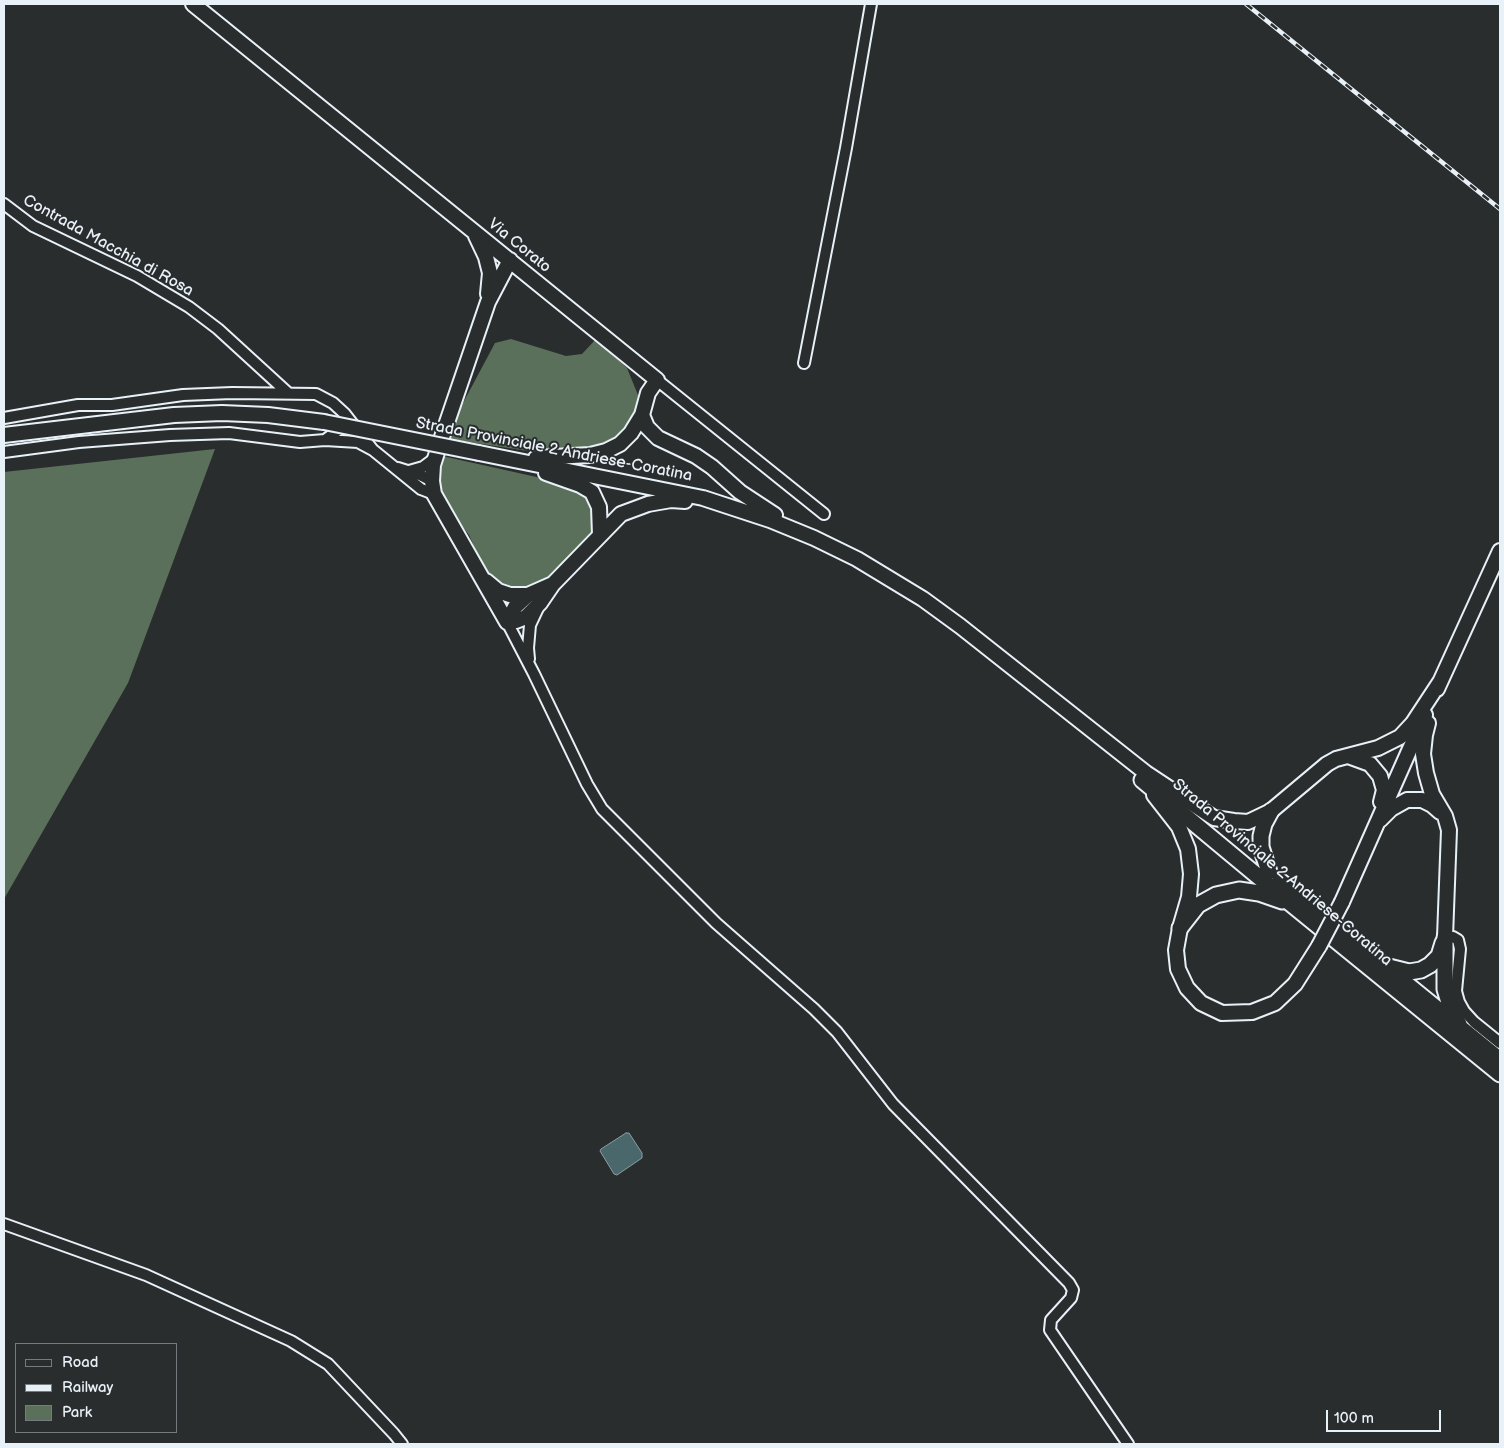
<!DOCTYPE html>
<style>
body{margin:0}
#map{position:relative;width:1504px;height:1448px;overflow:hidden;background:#2a2d2e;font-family:"Balsamiq Sans",sans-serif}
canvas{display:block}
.frame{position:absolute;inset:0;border:5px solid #e8f1f8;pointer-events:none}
.legend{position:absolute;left:15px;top:1343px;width:162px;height:90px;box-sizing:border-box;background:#2a2d2e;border:1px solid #767b7f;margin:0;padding:6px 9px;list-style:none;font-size:15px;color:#e8f1f8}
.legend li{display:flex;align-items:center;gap:10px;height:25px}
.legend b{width:25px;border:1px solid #767b7f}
.scale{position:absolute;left:1326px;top:1410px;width:115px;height:22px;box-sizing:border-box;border:2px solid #e8f1f8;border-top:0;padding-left:6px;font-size:15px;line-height:18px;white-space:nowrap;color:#e8f1f8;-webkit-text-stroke:4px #2a2d2e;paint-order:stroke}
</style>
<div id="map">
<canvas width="1504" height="1448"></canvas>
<div class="frame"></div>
<ul class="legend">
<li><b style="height:6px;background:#2a2d2e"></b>Road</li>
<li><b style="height:6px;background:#e8f1f8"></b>Railway</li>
<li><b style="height:14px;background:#5b705b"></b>Park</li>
</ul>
<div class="scale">100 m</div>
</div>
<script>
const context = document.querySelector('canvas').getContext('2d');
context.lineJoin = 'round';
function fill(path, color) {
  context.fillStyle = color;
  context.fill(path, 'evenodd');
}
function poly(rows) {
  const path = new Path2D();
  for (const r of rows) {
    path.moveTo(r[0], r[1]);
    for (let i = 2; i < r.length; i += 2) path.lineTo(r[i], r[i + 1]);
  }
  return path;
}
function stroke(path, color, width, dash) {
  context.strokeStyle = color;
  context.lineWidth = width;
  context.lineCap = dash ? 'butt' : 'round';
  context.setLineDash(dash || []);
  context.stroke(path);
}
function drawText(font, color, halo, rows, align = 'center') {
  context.font = font + ' "Balsamiq Sans",sans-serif';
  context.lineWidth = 4;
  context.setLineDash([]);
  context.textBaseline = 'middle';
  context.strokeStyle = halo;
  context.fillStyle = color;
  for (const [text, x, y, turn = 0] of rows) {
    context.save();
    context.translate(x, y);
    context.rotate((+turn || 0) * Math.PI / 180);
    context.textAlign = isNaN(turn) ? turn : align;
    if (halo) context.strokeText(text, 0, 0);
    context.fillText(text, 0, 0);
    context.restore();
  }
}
fill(poly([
 [511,339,566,356,582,354,596,339,627,368,640,400,626,435,598,451,561,456,449,439,455,418,495,343],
 [215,449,128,683,4,899,4,472],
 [442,456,577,486,593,498,593,531,540,587,504,591,486,573,469,535,441,498,437,476]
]), '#5b705b');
const water = poly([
 [626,1133,629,1133,642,1153,642,1158,617,1175,614,1174,600,1151,601,1149,626,1133]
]);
fill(water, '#4a686b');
stroke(water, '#899fa3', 1);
const minor = poly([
 [4,204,33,226,137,276,189,307,218,329,288,393],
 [804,363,846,148,871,4],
 [657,380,824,514],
 [4,418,78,405,112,405,183,395,232,393,316,394,333,403,345,414,373,450],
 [325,440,358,442,373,450,421,489,434,494],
 [4,452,79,442,170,435,229,433,300,442,325,440,344,426,344,422],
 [398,468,420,475,432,481],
 [409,471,423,467,435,458],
 [507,622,534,674,587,784,602,809,716,923,814,1009,837,1032,893,1104,1069,1283,1073,1290,1071,1298,1051,1320,1050,1330,1128,1444],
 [529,659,528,648,530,625,538,608],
 [1445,937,1453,937,1458,940,1460,949,1456,991,1459,1002,1464,1011,1474,1022,1500,1043],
 [4,1224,146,1275,291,1341,328,1364,394,1434,402,1444]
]);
const major = poly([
 [193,4,657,380,648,393,642,415,631,433,620,444,606,451,590,455,536,458],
 [476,236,486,257,490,273,488,294],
 [642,415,647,427,658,438,696,456,712,467,740,492,775,515],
 [4,435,174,415,222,413,268,415,324,422],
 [479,453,703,498,770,520,814,538,857,559,923,599,960,626,1146,773,1214,818,1234,821,1248,822,1271,811,1327,764,1336,759,1378,748,1400,737,1413,723,1440,682],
 [546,473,580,485,592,492,599,507,600,535],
 [486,581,498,591,510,595,528,595],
 [507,622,434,494,432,481,433,465,441,440,488,302,510,260],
 [507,622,516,621,526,617,540,603,553,584,621,514,648,504,671,500,685,501],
 [507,622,515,607,528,595,553,584],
 [1437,689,1500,551],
 [1428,723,1425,735,1423,754,1426,773,1432,794,1445,816,1449,830,1445,937],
 [1348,756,1370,764,1380,776,1384,790,1381,802],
 [1154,795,1179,827,1188,849,1191,874,1189,897,1180,928,1176,950,1178,969,1187,988,1201,1003,1222,1013,1252,1012,1275,1003,1295,984,1319,946],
 [1380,820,1391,809,1407,800,1422,800,1432,805,1440,812],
 [1342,902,1425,715]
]);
const highway = poly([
 [1142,780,1290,903,1500,1074],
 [1269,872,1261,847,1261,836,1264,824,1271,811],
 [1280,881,1500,1060],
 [1180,928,1198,905,1216,895,1239,890,1259,893,1282,901],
 [1445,937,1445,989,1451,1009,1459,1024],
 [1389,967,1409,972,1421,970,1430,965,1439,956,1443,943]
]);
stroke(minor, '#e8f1f8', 14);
stroke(major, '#e8f1f8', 18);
stroke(highway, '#e8f1f8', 19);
stroke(minor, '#2a2d2e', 10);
stroke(major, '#2a2d2e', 14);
stroke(highway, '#2a2d2e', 15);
const rail = poly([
 [1246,4,1500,209]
]);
stroke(rail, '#e8f1f8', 4.5);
stroke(rail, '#2a2d2e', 2.5, [8]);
const majorBridge = poly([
 [324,422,479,453],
 [1319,946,1342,902]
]);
stroke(majorBridge, '#e8f1f8', 18, []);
stroke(majorBridge, '#2a2d2e', 14);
drawText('16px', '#e8f1f8', '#2a2d2e', [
 ["Contrada Macchia di Rosa",108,246,29],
 ["Via Corato",519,246,39],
 ["Strada Provinciale 2 Andriese-Coratina",554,450,11],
 ["Strada Provinciale 2 Andriese-Coratina",1282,873,40]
]);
</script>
